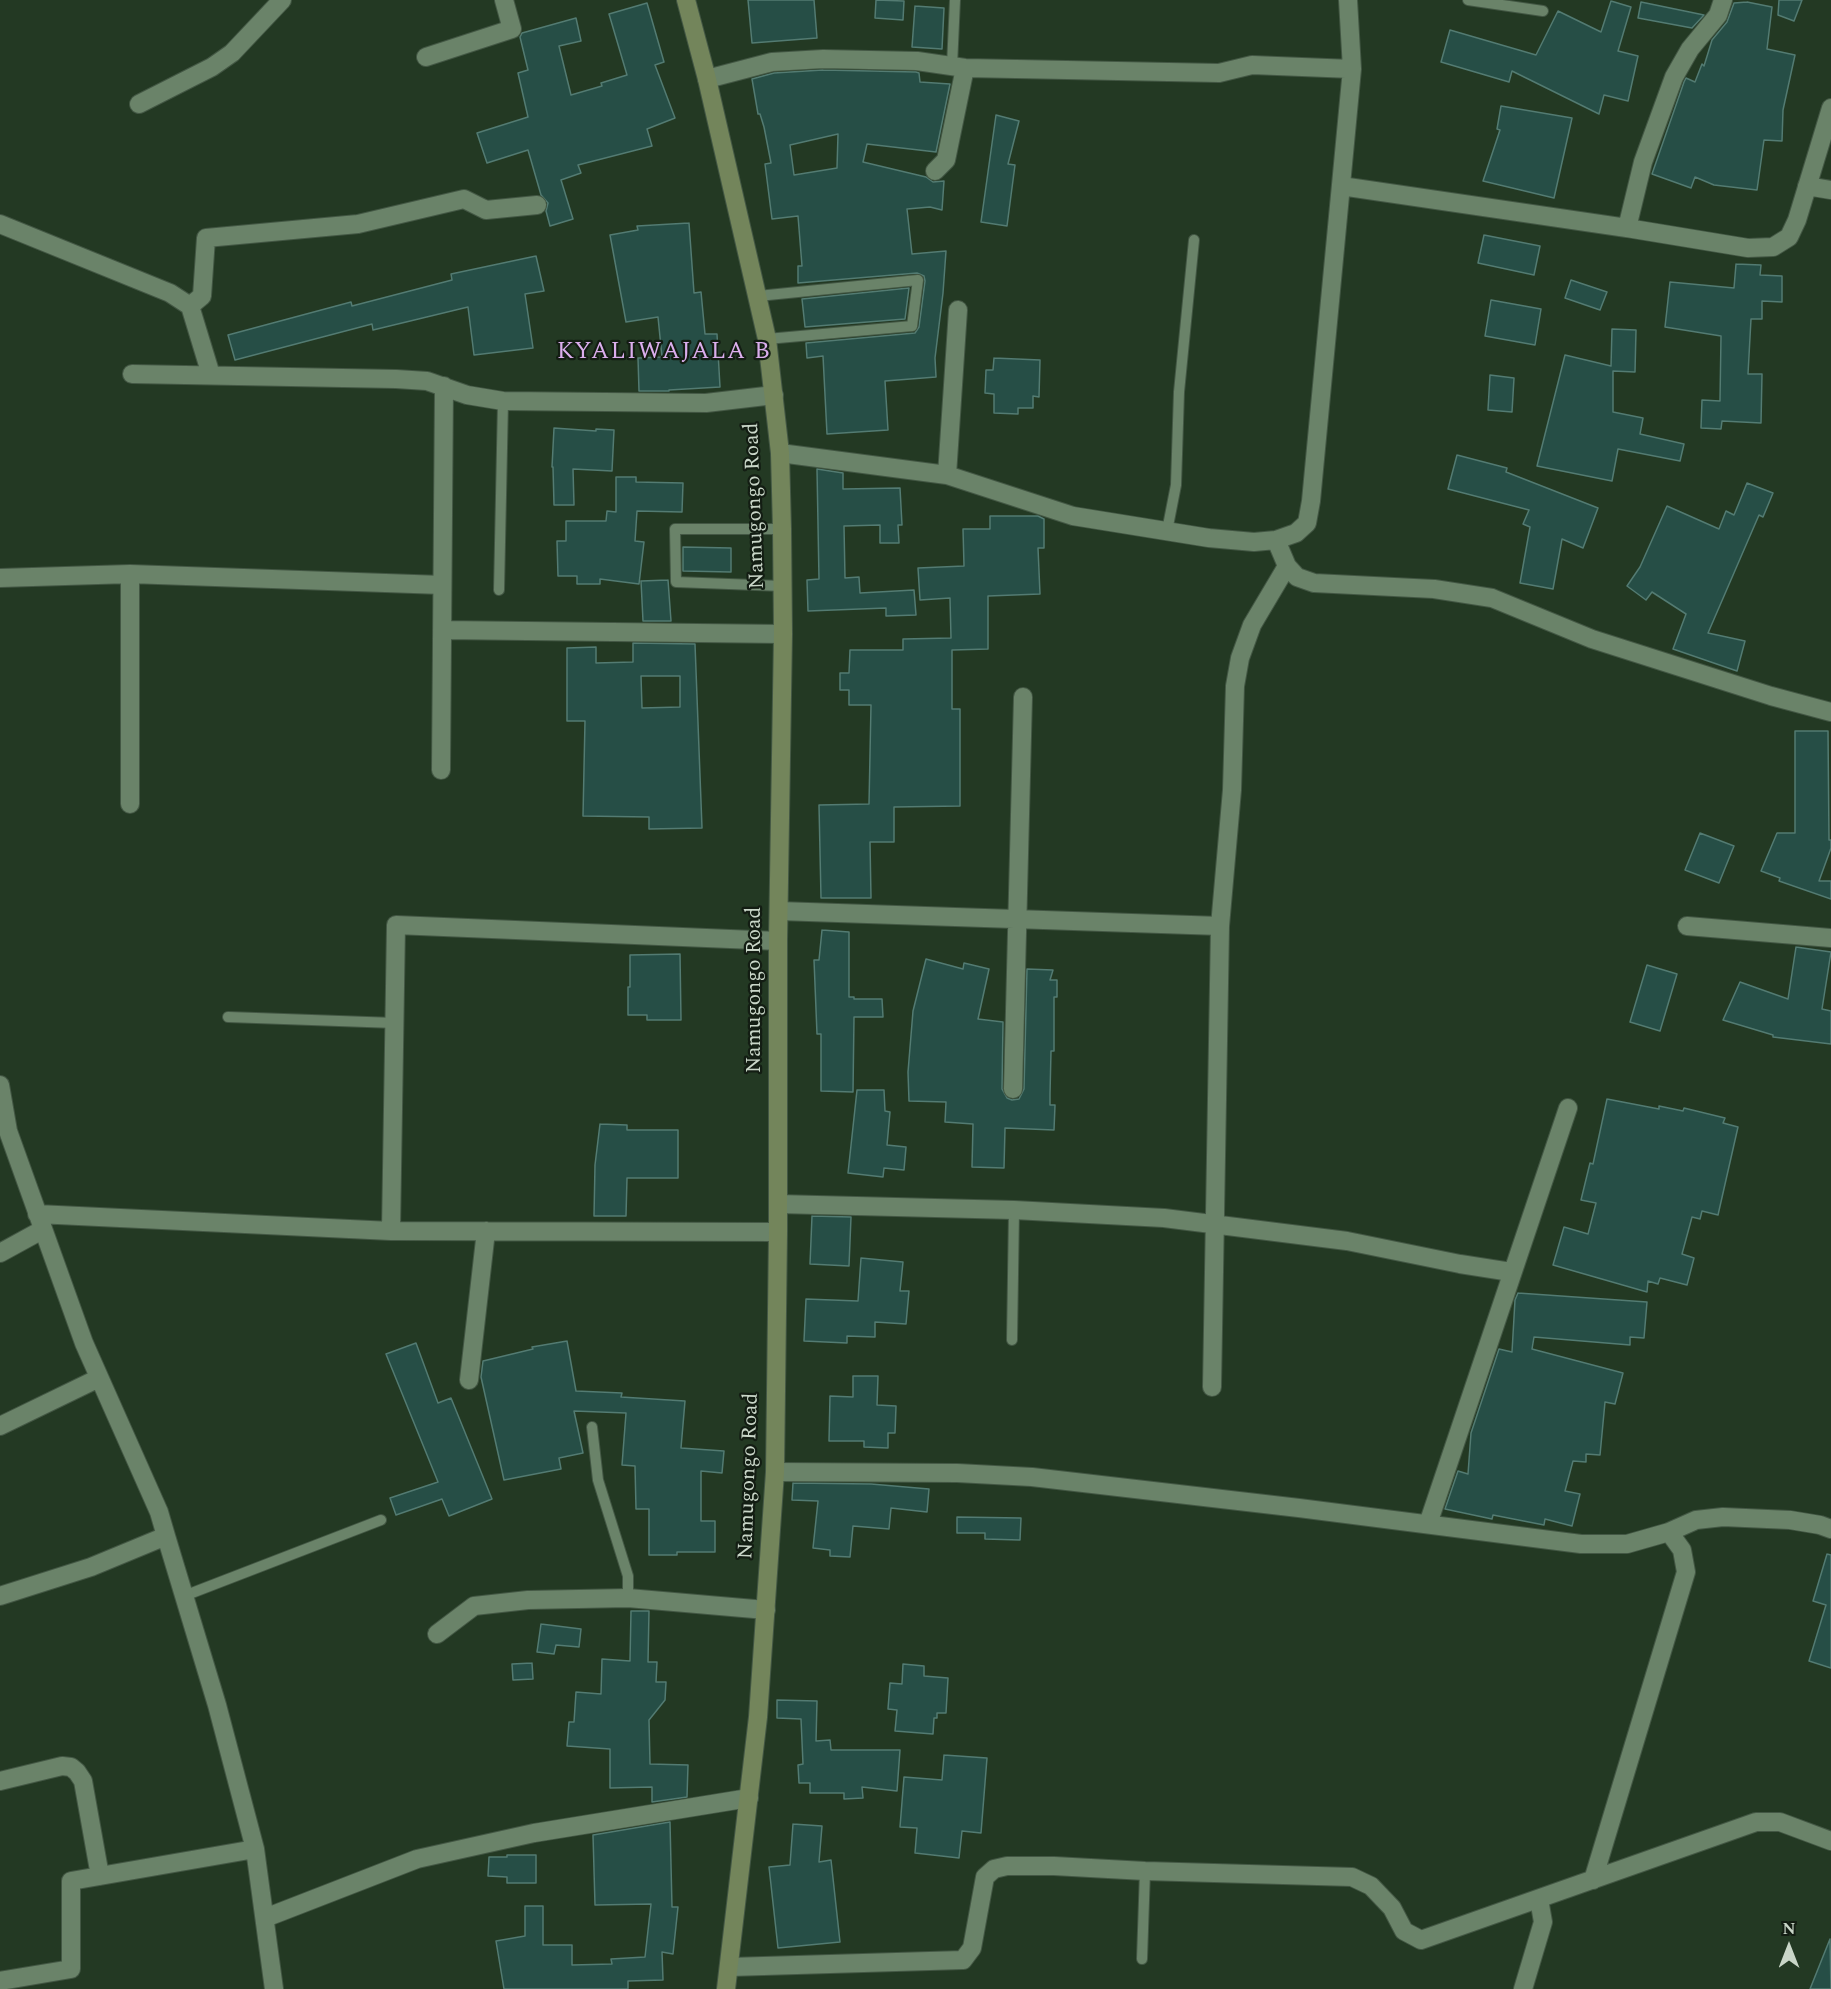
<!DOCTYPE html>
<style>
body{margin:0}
#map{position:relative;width:1831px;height:1989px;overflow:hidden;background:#233923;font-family:Spectral,serif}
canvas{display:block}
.north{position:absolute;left:1759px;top:1917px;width:60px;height:60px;-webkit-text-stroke:4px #131d13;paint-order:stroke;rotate:0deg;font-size:16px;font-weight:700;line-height:24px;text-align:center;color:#c9d6c8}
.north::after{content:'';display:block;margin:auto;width:21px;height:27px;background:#c9d6c8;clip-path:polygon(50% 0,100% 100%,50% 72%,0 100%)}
</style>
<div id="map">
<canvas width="1831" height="1989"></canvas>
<div class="north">N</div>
</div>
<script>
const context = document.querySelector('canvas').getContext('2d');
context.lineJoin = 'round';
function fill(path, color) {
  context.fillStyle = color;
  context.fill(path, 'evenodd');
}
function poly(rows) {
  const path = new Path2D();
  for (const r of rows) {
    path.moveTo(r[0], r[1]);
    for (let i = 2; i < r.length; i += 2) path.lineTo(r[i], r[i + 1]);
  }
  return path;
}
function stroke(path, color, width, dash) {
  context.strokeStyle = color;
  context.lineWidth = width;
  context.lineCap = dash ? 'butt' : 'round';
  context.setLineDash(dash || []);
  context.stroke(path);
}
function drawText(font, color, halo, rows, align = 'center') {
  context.font = font + ' Spectral,serif';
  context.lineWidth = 4.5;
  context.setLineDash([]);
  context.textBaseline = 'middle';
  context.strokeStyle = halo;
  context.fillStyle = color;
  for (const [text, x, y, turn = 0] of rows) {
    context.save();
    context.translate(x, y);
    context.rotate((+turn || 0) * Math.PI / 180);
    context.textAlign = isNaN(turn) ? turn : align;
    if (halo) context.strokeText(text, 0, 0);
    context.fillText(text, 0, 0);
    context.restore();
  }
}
const building = poly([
 [748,0,814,0,817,38,752,43,748,0],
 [876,0,904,1,903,20,875,18,876,0],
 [1779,0,1802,0,1794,21,1778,15,1779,0],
 [1611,1,1631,7,1618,51,1638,56,1628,101,1604,95,1599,114,1512,71,1509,82,1441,62,1450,30,1536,55,1558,11,1601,32,1611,1],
 [1641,2,1704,15,1692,28,1638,18,1641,2],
 [1747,2,1772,7,1767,49,1795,55,1783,110,1782,141,1764,140,1757,190,1714,185,1695,177,1691,188,1652,174,1684,82,1686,78,1695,82,1702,64,1704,66,1712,40,1727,22,1734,3,1747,2],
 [647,3,664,62,655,65,675,118,647,129,652,146,578,165,581,173,561,180,573,219,550,226,546,211,548,203,541,195,528,150,487,163,477,133,528,117,518,73,528,70,520,37,522,33,576,18,581,41,559,46,571,95,602,86,601,83,627,75,609,14,647,3],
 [915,6,944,8,942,49,912,47,915,6],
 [823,70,916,72,919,73,920,82,950,84,936,152,867,144,863,162,926,177,933,182,944,181,942,210,930,207,907,209,912,254,946,251,943,293,935,358,936,377,885,381,888,430,827,434,823,356,807,358,806,343,915,333,919,327,925,281,924,276,917,273,798,283,798,266,802,266,798,216,772,219,765,164,771,163,764,127,760,114,758,114,752,79,774,73,823,70],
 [838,134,837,168,794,175,790,145,838,134],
 [1501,106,1572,118,1554,198,1483,181,1500,130,1497,129,1501,106],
 [996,115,1019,121,1008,164,1015,165,1007,226,981,222,996,115],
 [689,223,694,293,701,292,705,334,717,334,720,387,669,390,669,391,639,391,638,358,662,357,658,317,626,322,610,235,638,230,637,226,689,223],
 [1484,235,1540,246,1534,275,1478,263,1484,235],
 [536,256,544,291,525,294,533,348,474,355,468,307,373,330,372,324,235,360,228,335,351,302,352,306,452,280,451,274,536,256],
 [1736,264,1761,265,1760,275,1782,276,1782,302,1762,301,1762,319,1751,319,1748,374,1762,374,1761,423,1722,421,1721,429,1701,428,1702,400,1720,401,1721,336,1665,327,1670,282,1734,288,1736,264],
 [1571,280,1607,292,1600,310,1565,298,1571,280],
 [909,288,905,319,805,327,802,299,909,288],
 [1491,300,1541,309,1535,345,1485,336,1491,300],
 [1612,329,1636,330,1635,372,1613,371,1613,412,1643,418,1640,434,1684,444,1680,461,1618,449,1612,481,1537,466,1565,355,1611,366,1612,329],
 [994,358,1040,360,1039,397,1033,396,1033,408,1018,408,1018,414,994,413,994,394,985,393,986,370,993,370,994,358],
 [1490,375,1514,378,1512,412,1488,410,1490,375],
 [554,428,596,431,596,429,614,430,612,471,573,469,574,505,554,505,553,467,552,467,554,428],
 [1457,455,1507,468,1506,472,1598,508,1583,548,1562,539,1553,589,1520,583,1530,527,1523,524,1529,510,1448,489,1457,455],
 [817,469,843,473,843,489,900,488,902,525,898,525,899,543,880,543,880,525,844,526,845,578,859,577,860,593,914,590,916,615,886,616,886,608,808,611,807,580,819,579,817,469],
 [616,477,636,477,636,482,683,483,682,512,637,511,635,541,644,542,639,584,600,579,600,584,577,584,577,576,558,576,557,541,566,541,566,521,606,521,607,511,616,512,616,477],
 [1747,483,1773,493,1763,517,1759,515,1708,633,1745,641,1737,671,1673,649,1686,614,1652,592,1646,600,1627,586,1640,567,1667,506,1719,529,1726,511,1734,515,1747,483],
 [990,516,1038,516,1044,519,1044,548,1038,548,1040,594,988,596,988,649,952,650,952,709,960,709,960,806,894,807,894,842,870,842,871,898,821,898,819,805,869,804,871,705,849,705,849,690,840,690,840,673,849,673,850,650,903,650,903,639,951,638,950,598,920,600,918,568,964,566,963,529,990,529,990,516],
 [683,547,731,548,731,572,683,571,683,547],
 [668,580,671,621,643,621,641,581,668,580],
 [633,643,695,644,702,828,649,829,649,817,583,816,585,721,567,721,567,648,596,647,596,663,633,662,633,643],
 [641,676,680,676,680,707,642,708,641,676],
 [1795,731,1828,731,1829,840,1831,840,1831,848,1819,881,1831,881,1831,899,1779,881,1780,878,1761,871,1777,833,1795,833,1795,731],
 [1700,833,1734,846,1719,883,1685,870,1700,833],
 [822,930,849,932,849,997,854,997,854,999,882,999,883,1017,854,1017,853,1092,821,1091,821,1034,817,1034,814,960,819,960,822,930],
 [1796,947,1831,952,1822,1009,1831,1011,1831,1044,1773,1037,1773,1035,1723,1020,1740,982,1788,999,1796,947],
 [680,954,681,1020,647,1020,647,1015,628,1015,628,987,630,987,630,955,680,954],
 [926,959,963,969,964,963,989,969,978,1019,1003,1022,1002,1089,1007,1098,1012,1100,1019,1099,1024,1089,1027,969,1053,970,1050,980,1057,980,1057,997,1054,997,1054,1051,1051,1051,1050,1094,1050,1105,1055,1105,1054,1130,1005,1128,1004,1168,972,1167,973,1124,945,1122,946,1102,909,1101,908,1072,913,1011,926,959],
 [1647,965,1677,974,1660,1031,1630,1022,1647,965],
 [857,1090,884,1090,885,1111,890,1112,887,1145,906,1147,904,1170,884,1168,883,1177,848,1173,857,1090],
 [1607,1099,1659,1109,1659,1106,1683,1111,1684,1108,1725,1118,1723,1123,1738,1127,1718,1215,1702,1211,1700,1219,1692,1217,1682,1254,1694,1258,1687,1285,1660,1278,1658,1284,1648,1281,1647,1292,1553,1265,1564,1227,1588,1234,1596,1203,1581,1200,1590,1163,1593,1164,1607,1099],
 [600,1124,627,1125,627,1130,678,1130,678,1178,627,1178,626,1216,594,1216,595,1165,600,1124],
 [812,1216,851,1217,849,1266,810,1264,812,1216],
 [861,1258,903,1262,900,1291,909,1291,906,1324,875,1322,875,1337,847,1336,847,1343,804,1341,806,1299,858,1301,861,1258],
 [1518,1293,1647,1302,1644,1338,1630,1337,1630,1345,1534,1337,1532,1349,1623,1373,1615,1404,1605,1402,1600,1455,1586,1454,1586,1462,1573,1461,1565,1491,1580,1494,1572,1526,1545,1519,1544,1525,1493,1515,1492,1519,1445,1509,1458,1471,1468,1474,1471,1433,1499,1349,1512,1352,1515,1300,1518,1293],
 [567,1341,576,1391,622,1393,621,1397,685,1401,681,1448,724,1451,722,1473,701,1471,701,1521,715,1521,715,1552,677,1552,677,1555,649,1555,649,1509,636,1509,635,1466,622,1465,626,1413,574,1411,583,1453,559,1458,561,1469,504,1480,481,1377,483,1361,533,1349,532,1347,567,1341],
 [416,1343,438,1403,451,1398,492,1499,449,1516,442,1499,396,1515,390,1498,438,1482,386,1354,416,1343],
 [853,1376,878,1376,877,1405,896,1406,895,1433,888,1433,888,1448,864,1447,864,1441,829,1441,830,1396,853,1397,853,1376],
 [793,1483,871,1484,929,1489,927,1512,891,1508,889,1529,853,1526,850,1557,830,1556,830,1550,813,1548,818,1501,792,1500,793,1483],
 [957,1517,1021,1518,1020,1540,985,1539,985,1533,957,1533,957,1517],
 [1827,1554,1831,1555,1831,1668,1809,1661,1826,1605,1813,1601,1827,1554],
 [631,1611,649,1611,648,1662,657,1662,656,1682,666,1682,665,1700,649,1720,650,1764,688,1765,687,1797,652,1802,652,1787,610,1788,610,1749,567,1746,569,1722,574,1722,576,1692,601,1694,602,1659,630,1661,631,1611],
 [541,1624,581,1629,579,1647,556,1645,554,1654,537,1652,541,1624],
 [532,1663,533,1679,513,1680,512,1664,532,1663],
 [903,1664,924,1666,924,1676,948,1678,946,1713,937,1713,937,1718,934,1718,933,1734,895,1731,897,1710,888,1709,890,1683,902,1684,903,1664],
 [777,1700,817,1701,816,1741,830,1740,831,1750,900,1750,897,1791,862,1787,863,1798,844,1799,844,1793,810,1793,810,1783,799,1783,798,1765,803,1764,801,1719,777,1718,777,1700],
 [944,1755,987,1758,981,1833,962,1831,959,1858,915,1853,917,1828,900,1827,904,1777,942,1780,944,1755],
 [670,1822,672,1907,678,1907,673,1954,662,1952,663,1980,628,1981,628,1989,504,1989,496,1941,525,1936,525,1906,543,1906,543,1945,572,1945,572,1965,612,1964,611,1959,645,1957,651,1904,595,1905,593,1835,670,1822],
 [793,1824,822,1826,819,1862,831,1860,840,1942,778,1948,769,1867,790,1865,793,1824],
 [507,1855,536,1855,536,1883,507,1883,507,1877,488,1876,489,1857,507,1857,507,1855],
 [1830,1939,1831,1989,1810,1989,1830,1939]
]);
fill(building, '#264e46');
stroke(building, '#537b72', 1.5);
const service = poly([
 [1468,0,1543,11],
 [952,66,955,0],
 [758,296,918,280,912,326,767,339],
 [782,529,675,529,676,582,782,586],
 [1167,531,1176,485,1179,392,1194,240],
 [499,590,503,401],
 [228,1017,395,1023],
 [1012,1340,1014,1210],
 [592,1427,598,1480,628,1576,628,1598],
 [184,1596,381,1520],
 [1142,1959,1145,1871]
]);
const minor = poly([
 [426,57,512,29,504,0],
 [707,79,772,62,823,59,917,61,965,68,1219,73,1252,65,1352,69],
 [139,104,212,67,232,53,282,0],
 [935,171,946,160,965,68],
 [1341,186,1627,228,1643,162,1674,77,1690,49,1718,15,1723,0],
 [1807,186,1831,190],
 [0,224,170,293,190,306,211,375],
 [1627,228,1748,248,1773,247,1789,237,1797,220,1831,108],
 [190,306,202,296,206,238,358,224,464,199,486,210,537,205],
 [132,374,396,379,427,381,467,395,503,401,706,403,774,395],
 [780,453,947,475,1073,516,1209,538,1254,542,1276,540,1296,533,1307,523,1311,501,1352,69,1348,0],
 [947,475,958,310],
 [1276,540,1287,566,1297,577,1314,583,1434,589,1492,598,1592,639,1771,696,1831,712],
 [130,574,130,804],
 [0,578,130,574,442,585],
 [442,630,783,634],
 [441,770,444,386],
 [779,911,1220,926],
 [1687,926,1831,938],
 [0,1085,8,1131,84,1343,159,1512,166,1536,217,1705,255,1849,274,1989],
 [1013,1089,1023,697],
 [778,1204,1014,1210,1164,1218,1347,1241,1460,1264,1511,1272],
 [37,1214,391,1231,778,1232],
 [391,1231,396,925,778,941],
 [0,1253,42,1230],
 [469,1380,486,1231],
 [1212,1387,1220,926,1232,790,1235,686,1240,658,1252,625,1287,566],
 [0,1426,99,1378],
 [775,1472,957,1473,1032,1477,1299,1508,1581,1544,1627,1544,1669,1532,1696,1520,1723,1517,1790,1520,1820,1525,1831,1529],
 [1428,1524,1568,1108],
 [0,1596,91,1567,166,1536],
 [437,1634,474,1606,528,1600,628,1598,766,1610],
 [0,1781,62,1766,71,1767,77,1772,83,1781,100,1876],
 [1593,1880,1686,1572,1682,1550,1669,1532],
 [265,1918,417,1859,534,1833,749,1798],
 [730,1967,963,1960,972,1948,985,1877,994,1869,1007,1866,1054,1866,1145,1871,1352,1877,1371,1886,1392,1908,1404,1931,1421,1940,1756,1822,1780,1822,1831,1841],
 [0,1981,71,1969,71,1881,255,1849],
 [1523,1989,1543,1922,1539,1899]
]);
const secondary = poly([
 [686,0,707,79,767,339,780,453,782,529,783,634,778,941,778,1232,775,1472,758,1717,726,1989]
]);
stroke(service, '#435744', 12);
stroke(minor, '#435744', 20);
stroke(secondary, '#435744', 20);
stroke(service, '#6a8369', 10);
stroke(minor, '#6a8369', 18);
stroke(secondary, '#73855b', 18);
drawText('21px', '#c9d6c8', '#131d13', [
 ["Namugongo Road",756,506,-92],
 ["Namugongo Road",756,990,-90],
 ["Namugongo Road",750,1476,-88]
]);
context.letterSpacing = '1.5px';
drawText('24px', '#dbaeed', '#131d13', [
 ["KYALIWAJALA B",664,353]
]);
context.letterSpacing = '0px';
</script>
